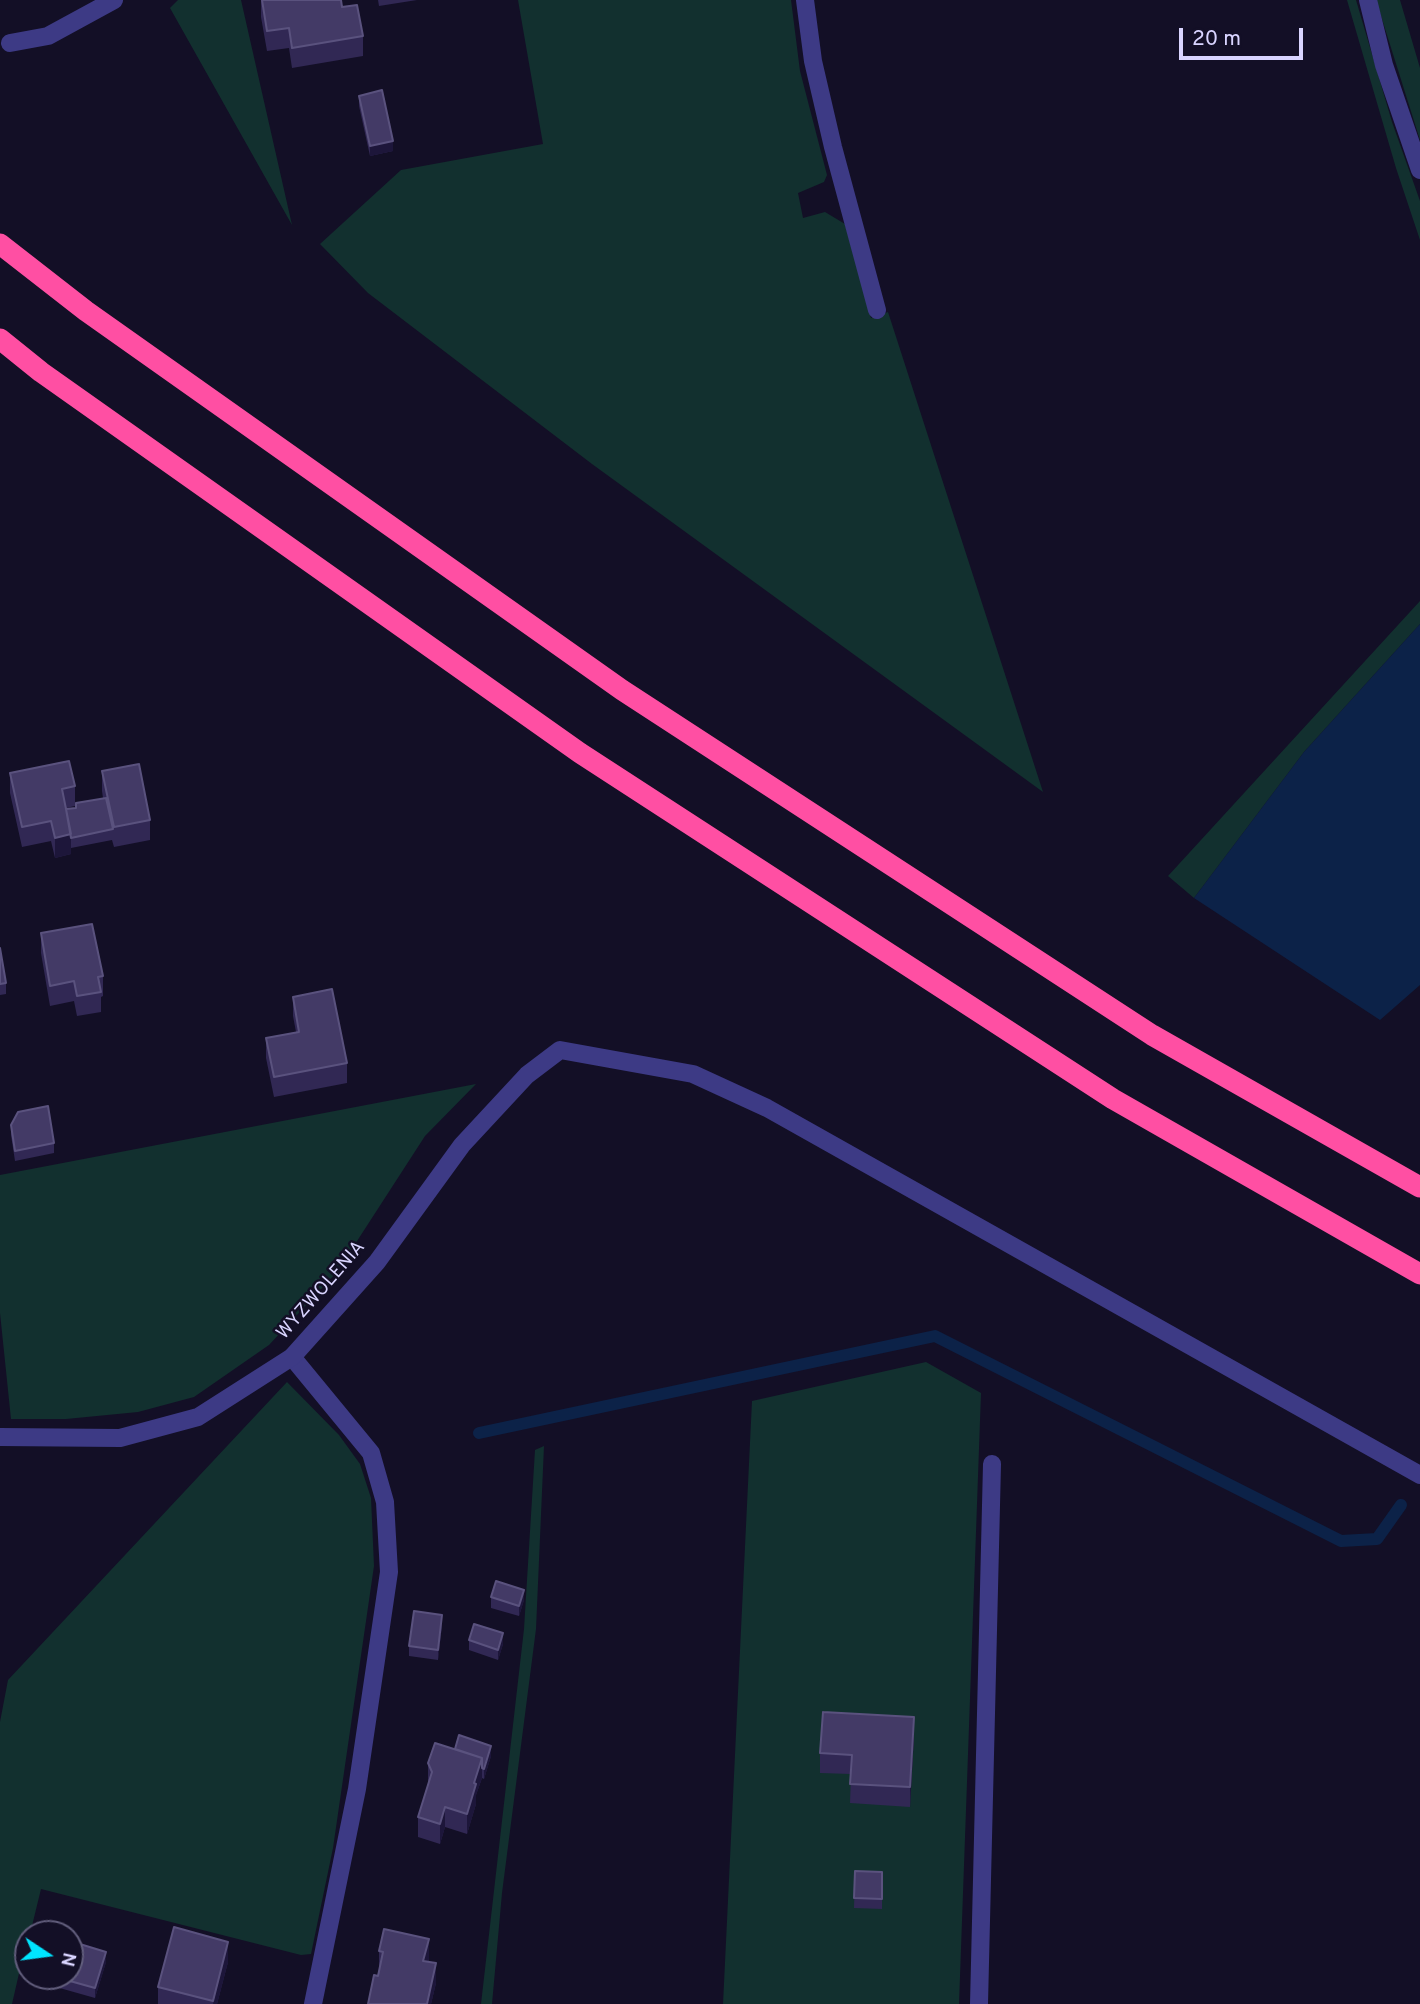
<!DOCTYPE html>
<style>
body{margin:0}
#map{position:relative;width:1420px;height:2004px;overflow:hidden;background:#130f26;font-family:Overpass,sans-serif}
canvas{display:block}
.north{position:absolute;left:14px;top:1920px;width:70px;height:70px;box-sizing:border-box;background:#130f26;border:2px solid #625e7d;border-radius:50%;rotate:103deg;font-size:19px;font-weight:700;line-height:28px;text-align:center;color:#d9d4ff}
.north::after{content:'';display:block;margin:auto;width:24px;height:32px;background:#00e5ff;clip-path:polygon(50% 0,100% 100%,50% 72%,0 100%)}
.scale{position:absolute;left:1179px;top:28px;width:124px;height:32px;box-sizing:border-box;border:4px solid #d9d4ff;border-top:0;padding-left:9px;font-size:21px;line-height:24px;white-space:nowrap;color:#d9d4ff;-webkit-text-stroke:5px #130f26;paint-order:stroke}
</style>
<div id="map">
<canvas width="1420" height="2004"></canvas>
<div class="north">N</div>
<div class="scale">20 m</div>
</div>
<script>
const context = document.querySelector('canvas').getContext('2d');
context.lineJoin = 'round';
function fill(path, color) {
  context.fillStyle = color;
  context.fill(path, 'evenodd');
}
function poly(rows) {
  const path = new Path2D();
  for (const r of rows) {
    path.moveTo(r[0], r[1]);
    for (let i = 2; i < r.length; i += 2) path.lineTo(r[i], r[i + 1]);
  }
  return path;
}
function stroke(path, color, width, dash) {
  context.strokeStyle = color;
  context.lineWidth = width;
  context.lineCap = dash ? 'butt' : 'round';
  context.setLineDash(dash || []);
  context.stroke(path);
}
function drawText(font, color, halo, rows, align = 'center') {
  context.font = font + ' Overpass,sans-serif';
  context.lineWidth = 5;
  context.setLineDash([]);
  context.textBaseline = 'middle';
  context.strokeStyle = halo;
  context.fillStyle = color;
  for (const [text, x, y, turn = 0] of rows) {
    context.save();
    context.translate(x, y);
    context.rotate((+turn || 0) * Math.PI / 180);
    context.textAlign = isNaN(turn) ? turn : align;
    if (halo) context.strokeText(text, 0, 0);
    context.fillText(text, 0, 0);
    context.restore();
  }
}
fill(poly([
 [178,0,241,0,292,225,170,8],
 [518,0,791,0,800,71,827,175,824,182,798,193,803,218,825,212,845,224,871,318,888,312,1043,792,592,464,368,293,320,244,401,170,543,144],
 [1347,0,1356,0,1392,122,1420,201,1420,240,1396,168],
 [1376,0,1400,0,1420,68,1420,140],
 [1420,601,1420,624,1304,752,1194,898,1168,876],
 [476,1084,425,1136,337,1272,269,1345,194,1397,138,1412,66,1419,11,1419,0,1313,0,1175],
 [926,1362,981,1393,959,2004,723,2004,752,1401],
 [287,1382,339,1435,360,1464,371,1498,374,1566,333,1848,311,1954,301,1955,41,1889,30,1934,28,1934,12,2004,0,2004,0,1722,8,1680],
 [544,1446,536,1629,502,1893,492,2004,481,2004,524,1629,535,1450]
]), '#12302f');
fill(poly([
 [1420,624,1420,985,1380,1020,1194,898,1304,752]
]), '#0c2248');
stroke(poly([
 [479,1433,935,1336,1341,1541,1377,1539,1401,1505]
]), '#0c2248', 12);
stroke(poly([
 [805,0,813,61,833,147,877,310],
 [1368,0,1384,65,1420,170],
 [10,43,48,36,114,0],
 [292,1357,371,1453,385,1502,389,1572,357,1789,313,2004],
 [979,2004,992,1464]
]), '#3d3a85', 18);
stroke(poly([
 [0,1437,120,1438,198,1417,292,1357,377,1262,462,1145,527,1075,560,1050,693,1074,767,1108,1420,1475]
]), '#3d3a85', 18);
stroke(poly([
 [0,244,86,311,622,690,1152,1035,1420,1187],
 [0,339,41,372,580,753,1113,1099,1420,1274]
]), '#ff4fa3', 21);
fill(poly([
 [261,0,341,0,342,7,363,36,363,56,292,68,289,48,267,51,261,17],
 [378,0,417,0,379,6],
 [359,96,393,151,370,156,359,106],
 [102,771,150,820,150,840,114,847,112,840,71,848,71,854,55,858,51,841,22,847,10,793,10,773,75,786,75,806,66,808,66,809,76,808,103,798,102,791],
 [41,933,103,976,103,996,101,997,101,1012,77,1016,74,1001,50,1006,41,953],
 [0,948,6,983,6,994,0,995],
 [293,997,347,1063,347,1083,274,1097,266,1058,266,1038,296,1032,293,1016],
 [11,1125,54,1143,54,1153,15,1161,11,1135],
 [491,1597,524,1600,519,1616,491,1608],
 [442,1625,438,1660,409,1656,409,1646],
 [469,1640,503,1644,498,1660,469,1650],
 [914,1737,910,1807,850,1803,851,1774,820,1773,820,1753],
 [491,1756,484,1779,482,1778,476,1795,476,1804,467,1834,445,1827,440,1844,418,1837,418,1817,428,1784,428,1763],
 [855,1871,882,1872,882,1909,854,1908],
 [379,1951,429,1959,428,1962,436,1983,431,2004,368,2004,379,1970],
 [106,1962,95,1998,49,1985,49,1976,70,1976],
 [228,1962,217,2004,158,2004,158,1987]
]), '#312854');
fill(poly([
 [393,141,393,151,370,156,370,146],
 [71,834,71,854,55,858,55,838],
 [524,1590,524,1600,519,1616,519,1606],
 [442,1615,442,1625,438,1660,438,1650],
 [503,1633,503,1644,498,1660,498,1650],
 [914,1717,914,1737,910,1807,910,1787],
 [491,1746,491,1756,484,1779,484,1769],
 [482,1758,482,1778,476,1795,476,1804,467,1834,467,1814,474,1783],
 [445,1807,445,1827,440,1844,440,1824],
 [429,1939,429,1959,423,1981,423,1961],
 [228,1942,228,1962,217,2004,213,2004],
 [106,1952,106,1962,95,1998,95,1988],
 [436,1963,436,1983,431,2004,427,2004]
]), '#1d163a');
const building = poly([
 [262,0,341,0,342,7,357,5,363,36,292,48,289,28,267,31,262,0],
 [382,90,393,141,370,146,359,96,382,90],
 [69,761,75,786,62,789,71,834,55,838,51,821,22,827,10,773,69,761],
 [139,764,150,820,114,827,102,771,139,764],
 [106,798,113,829,71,838,66,809,76,808,76,803,106,798],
 [92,924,103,976,98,977,101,992,77,996,74,981,50,986,41,933,92,924],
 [0,948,6,983,0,984,0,948],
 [332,989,347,1063,274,1077,266,1038,299,1032,293,997,332,989],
 [48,1106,54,1143,15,1151,11,1125,18,1112,48,1106],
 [496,1581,524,1590,519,1606,491,1597,496,1581],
 [414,1611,442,1615,438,1650,409,1646,414,1611],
 [474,1624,503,1633,498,1650,469,1640,474,1624],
 [823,1712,914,1717,910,1787,850,1784,852,1755,820,1753,823,1712],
 [459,1735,491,1746,484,1769,482,1768,482,1758,455,1749,459,1735],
 [435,1743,482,1758,474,1783,476,1784,467,1814,445,1807,440,1824,418,1817,432,1772,428,1763,435,1743],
 [855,1871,882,1872,882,1899,854,1898,855,1871],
 [174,1927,228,1942,213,2001,158,1987,174,1927],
 [384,1929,429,1939,423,1961,436,1963,427,2004,368,2004,374,1975,378,1976,383,1952,379,1951,384,1929],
 [70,1941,106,1952,95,1988,52,1976,70,1976,70,1941]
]);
fill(building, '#433a66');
stroke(building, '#5a527e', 2);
drawText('19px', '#d9d4ff', '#130f26', [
 ["WYZWOLENIA",322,1291,-49]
]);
</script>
